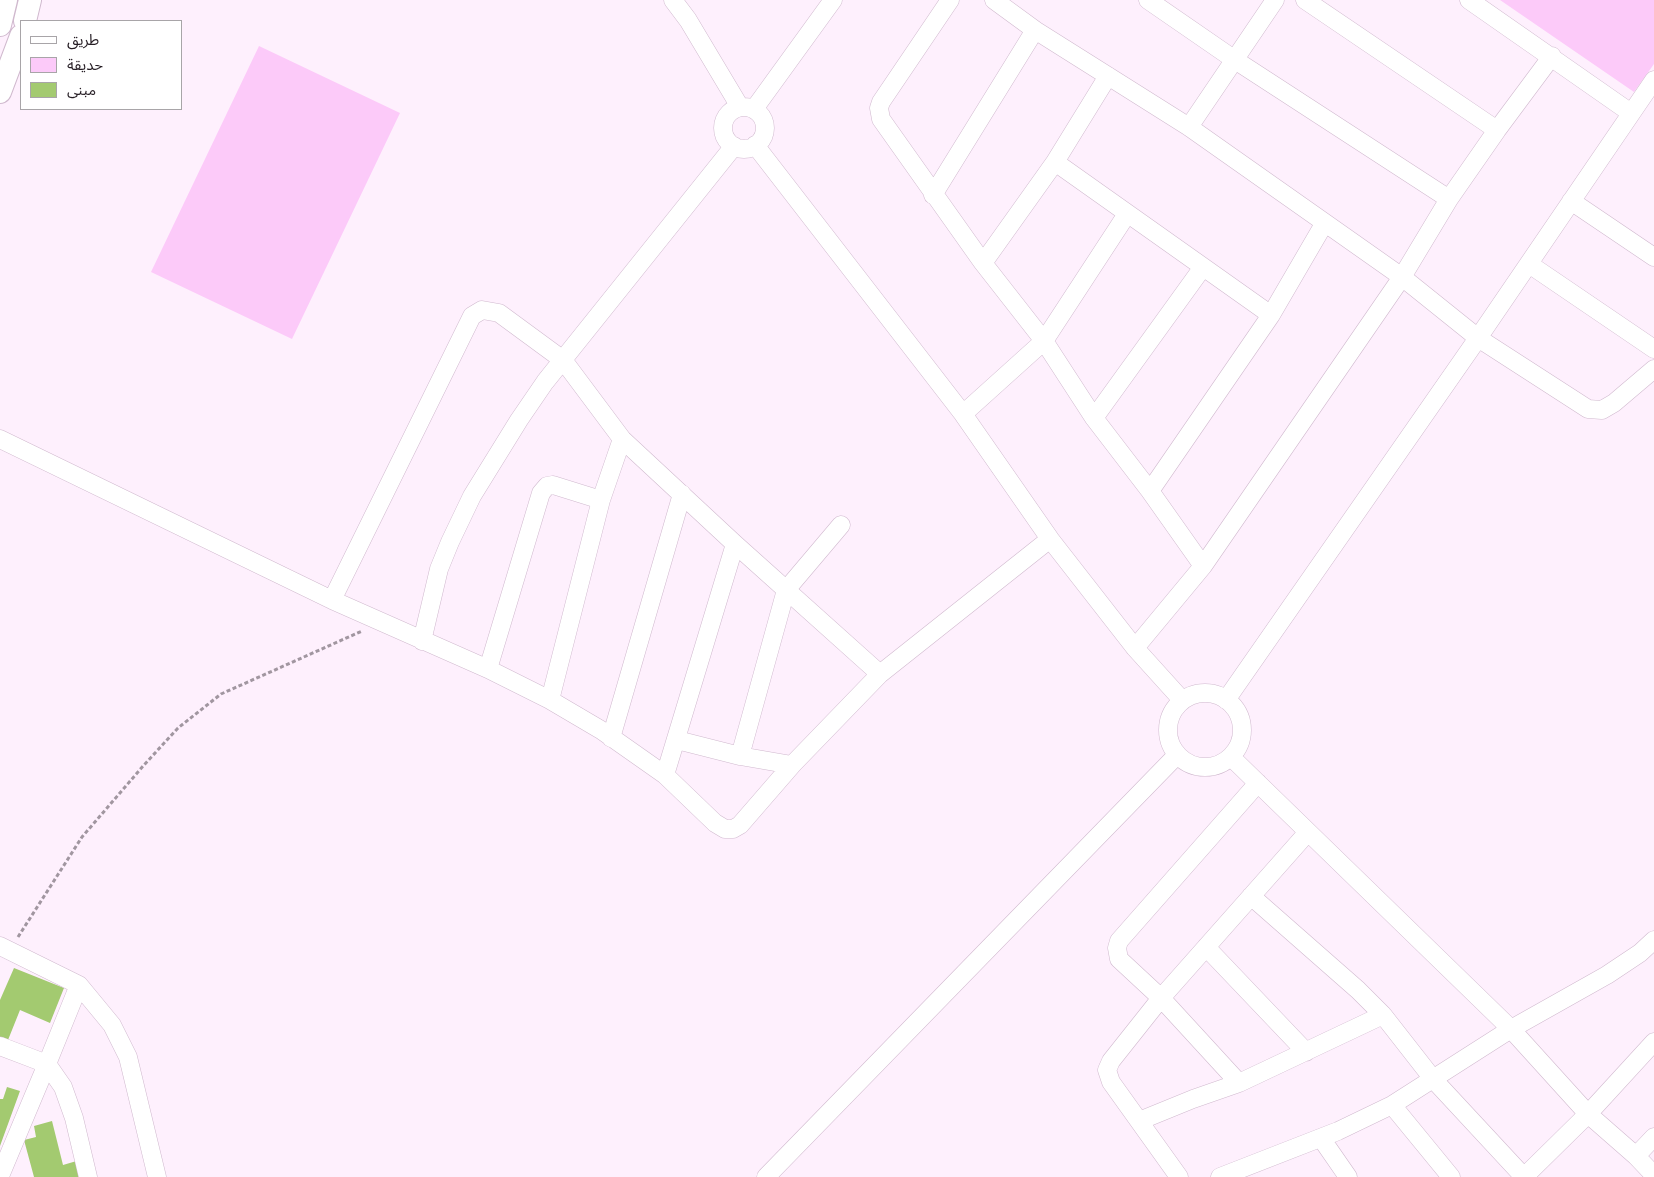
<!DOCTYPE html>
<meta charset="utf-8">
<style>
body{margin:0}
#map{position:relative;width:1654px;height:1177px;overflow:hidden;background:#fef0fd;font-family:"PT Sans Narrow","Noto Sans Arabic",sans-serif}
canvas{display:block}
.legend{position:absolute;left:20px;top:20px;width:162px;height:90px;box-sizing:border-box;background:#fff;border:1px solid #a8a5a8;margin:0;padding:6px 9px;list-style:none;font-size:15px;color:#261e25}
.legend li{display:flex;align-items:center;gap:10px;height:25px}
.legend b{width:25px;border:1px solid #a8a5a8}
</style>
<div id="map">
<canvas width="1654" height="1177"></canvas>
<ul class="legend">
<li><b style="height:6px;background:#fff"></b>طريق</li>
<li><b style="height:14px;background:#fccaf9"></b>حديقة</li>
<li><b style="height:14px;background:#a3ca70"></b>مبنى</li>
</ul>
</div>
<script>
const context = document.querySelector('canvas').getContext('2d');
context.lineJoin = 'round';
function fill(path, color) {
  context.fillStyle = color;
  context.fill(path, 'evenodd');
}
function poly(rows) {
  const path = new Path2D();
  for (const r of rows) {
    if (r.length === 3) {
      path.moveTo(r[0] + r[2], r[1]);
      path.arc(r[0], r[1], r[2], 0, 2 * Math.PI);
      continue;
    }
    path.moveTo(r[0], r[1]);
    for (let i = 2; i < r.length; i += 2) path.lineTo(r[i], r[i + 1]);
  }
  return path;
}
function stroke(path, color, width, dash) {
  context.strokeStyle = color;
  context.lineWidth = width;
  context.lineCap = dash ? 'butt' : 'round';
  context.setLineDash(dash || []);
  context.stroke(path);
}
fill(poly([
 [1500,0,1654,0,1654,64,1634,92],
 [259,46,400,113,292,339,151,272]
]), '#fccaf9');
fill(poly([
 [14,968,64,988,50,1023,20,1010,8,1040,0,1037,0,1000],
 [7,1087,20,1091,0,1146,0,1099,3,1099],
 [52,1121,63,1165,80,1160,85,1177,34,1177,24,1140,36,1137,34,1126]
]), '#a3ca70');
const minor = poly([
 [673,0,688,20,740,107],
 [950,0,881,102,879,108,881,119,983,263,1044,341,1094,418,1150,491,1203,566],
 [994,0,1035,30,1189,127,1402,277,1478,338,1588,409,1602,410,1614,403,1654,369],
 [1148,0,1235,60,1449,199],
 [1305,0,1497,130],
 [1469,0,1631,113],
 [744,128,21],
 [754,109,833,0],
 [1189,127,1275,0],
 [755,145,963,414,1050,539,1135,648,1182,700],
 [1055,162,1271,315],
 [933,195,1035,30],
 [1571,201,1654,257],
 [983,263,1055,162,1108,76],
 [1529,264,1654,349],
 [963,414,1044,341,1127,214],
 [1094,418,1203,267],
 [0,439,332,600,488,669,550,700,601,730,665,775,715,823,725,829,733,829,740,825,792,765,880,674,1050,539],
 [1150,491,1271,315,1324,224],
 [332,600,472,316,482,310,499,313,563,360,622,439,735,544,880,674],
 [422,641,439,569,450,542,472,496,519,420,545,382,734,146],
 [1135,648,1203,566,1402,277,1449,199,1497,130,1552,56],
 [488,669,541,493,547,486,553,485,601,500],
 [1205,730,37],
 [550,700,601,500,622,439],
 [1226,700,1478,338,1654,80],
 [611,738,682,494],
 [677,740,740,756,792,765],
 [740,756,786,590,841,525],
 [1231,757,1511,1029,1588,1114,1636,1156,1654,1175],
 [665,775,735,544],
 [1251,896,1358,990,1383,1015,1433,1079,1524,1177],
 [0,946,79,985,112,1025,128,1057,157,1177],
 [1206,947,1306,1052],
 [0,1046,47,1064,63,1087,74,1118,88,1177],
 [1239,1083,1161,998,1119,959,1117,948,1119,941,1258,783],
 [1392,1105,1451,1177],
 [1139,1121,1193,1099,1239,1083,1383,1015],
 [1321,1138,1348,1177],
 [1636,1156,1654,1137],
 [0,1176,47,1064,79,985],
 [766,1177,1177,755],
 [1179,1177,1111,1082,1107,1070,1111,1061,1161,998,1308,832],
 [1220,1177,1338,1131,1392,1105,1511,1029,1607,975,1640,953,1654,940],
 [1524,1177,1588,1114,1654,1042]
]);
const major = poly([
 [25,21,30,0],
 [0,25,6,0],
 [0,92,21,36]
]);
stroke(minor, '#d0b9ce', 19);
stroke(major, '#d0b9ce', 24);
stroke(poly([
 [18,937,82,837,144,765,178,728,221,694,362,631]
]), '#a196a0', 3, [4, 2.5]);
stroke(minor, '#fff', 18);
stroke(major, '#fff', 22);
</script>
